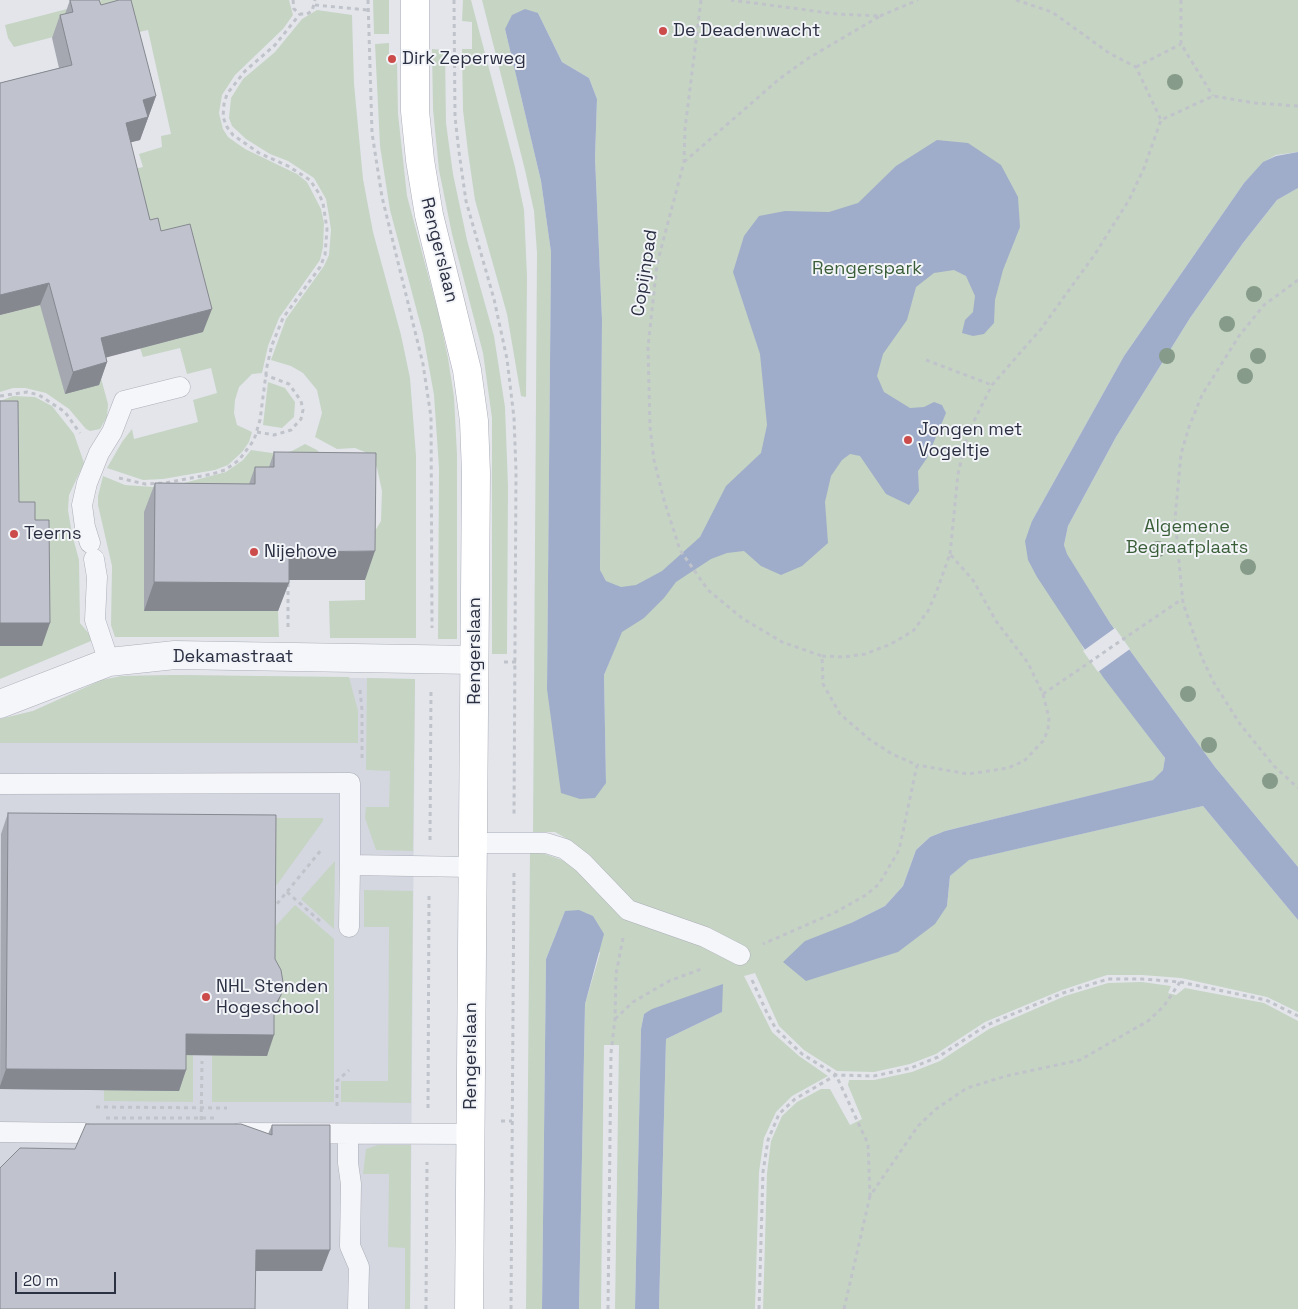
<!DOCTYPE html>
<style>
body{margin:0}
#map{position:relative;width:1298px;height:1309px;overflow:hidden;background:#e3e5eb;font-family:"Space Grotesk",sans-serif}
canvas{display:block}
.scale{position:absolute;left:15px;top:1272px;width:101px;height:22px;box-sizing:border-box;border:2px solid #2b3043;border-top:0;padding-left:6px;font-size:15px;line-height:18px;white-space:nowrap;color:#2b3043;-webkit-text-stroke:4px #f2f4f8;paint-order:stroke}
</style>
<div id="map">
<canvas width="1298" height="1309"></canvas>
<div class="scale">20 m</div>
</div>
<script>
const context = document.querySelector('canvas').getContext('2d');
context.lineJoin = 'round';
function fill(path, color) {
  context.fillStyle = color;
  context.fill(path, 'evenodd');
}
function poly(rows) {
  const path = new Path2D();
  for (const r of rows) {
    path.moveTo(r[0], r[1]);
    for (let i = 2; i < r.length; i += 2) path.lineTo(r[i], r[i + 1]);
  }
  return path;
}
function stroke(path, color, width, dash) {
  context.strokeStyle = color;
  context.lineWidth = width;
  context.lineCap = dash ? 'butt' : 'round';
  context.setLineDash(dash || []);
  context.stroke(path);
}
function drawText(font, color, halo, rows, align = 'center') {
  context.font = font + ' "Space Grotesk",sans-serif';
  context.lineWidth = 4;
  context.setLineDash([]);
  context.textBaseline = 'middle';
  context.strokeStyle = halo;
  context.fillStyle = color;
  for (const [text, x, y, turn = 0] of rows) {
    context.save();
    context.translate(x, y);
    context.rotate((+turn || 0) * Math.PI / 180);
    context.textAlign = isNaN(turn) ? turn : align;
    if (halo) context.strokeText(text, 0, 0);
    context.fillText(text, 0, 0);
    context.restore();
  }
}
fill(poly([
 [175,675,415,679,410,1309,0,1309,0,719,33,711,102,680,122,676]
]), '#d5d7e0');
fill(poly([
 [102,0,289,0,293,15,283,29,235,75,222,95,219,113,223,129,228,137,245,149,297,174,307,182,321,209,324,223,323,247,320,260,279,318,268,346,262,373,252,374,239,387,235,400,234,413,237,425,252,432,249,442,242,452,228,465,215,470,163,479,143,480,107,468,122,442,132,429,134,439,198,422,193,400,217,393,211,368,187,374,180,348,143,357,140,348,203,332,153,254,134,169,143,167,139,154,162,147,161,136,171,134,148,30,126,35,65,34,14,47,8,38,5,25],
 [373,0,389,0,389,34,374,34],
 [463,0,471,0,515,167,524,210,527,276,526,397,521,396,507,314,475,200,468,152,463,110,462,49,472,49,472,22,462,21],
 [482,0,1298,0,1298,152,1276,155,1264,162,1244,183,1124,356,1032,521,1083,648,1165,758,1163,770,1154,780,945,831,930,837,916,850,903,886,885,906,851,923,947,906,950,876,968,860,1203,806,1298,920,1298,1012,1267,997,1181,978,1142,975,1107,975,1062,990,985,1022,936,1054,910,1064,874,1072,837,1071,804,1050,779,1026,755,973,744,976,772,1032,799,1056,828,1076,792,1096,776,1112,764,1138,759,1172,755,1309,659,1309,666,1039,722,1012,722,985,644,1014,641,1029,635,1309,615,1309,619,1045,604,1045,601,1309,579,1309,585,1004,600,953,565,911,546,959,542,1309,526,1309,530,852,545,854,565,861,579,849,569,840,555,832,533,832,537,253,534,211,525,170],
 [538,13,562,62,589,78,597,99,595,158,602,320,600,571,606,581,615,648,604,675,606,783,547,689,551,252,541,181,505,29],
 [317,10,352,15,354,84,363,179,373,232,401,335,410,378,416,456,416,638,330,638,329,601,365,600,365,542,370,539,381,521,382,491,377,468,372,458,365,452,355,448,337,449,315,437,322,413,317,390,303,373,291,366,271,360,286,319,324,266,329,255,331,230,329,216,326,199,314,178,288,161,270,154,246,139,232,126,229,118,231,98,243,79,275,52,302,19],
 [389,43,389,61,397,61,398,114,407,196,439,316,448,358,454,397,457,454,457,639,438,639,439,468,434,395,423,334,390,210,380,146,375,44],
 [432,49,445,50,446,123,453,174,467,240,494,336,505,407,508,486,507,654,492,654,492,418,483,353,452,234,439,170,433,109],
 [1298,188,1298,867,1215,767,1110,623,1066,554,1064,545,1068,526,1116,437,1190,318,1243,243,1277,200],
 [44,304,96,360,108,404,107,417,100,429,90,431,86,429,69,409,46,393,25,388,13,388,0,392,0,315],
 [268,382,285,388,295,402,294,417,282,428,263,425],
 [13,396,35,397,52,406,74,434,82,457,84,463,69,495,68,510,72,534,79,560,80,623,90,635,91,641,0,679,0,646,10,525,0,424,0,401],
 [305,444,317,450,323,456,357,459,144,512,144,610,278,611,279,637,115,637,111,625,112,566,98,505,98,496,103,476,125,485,153,487,184,483,226,472,243,460,251,450,279,454,292,451],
 [175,675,349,677,358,711,358,743,0,743,0,719,33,711,102,680,122,676],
 [367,678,415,679,413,851,376,850,365,818,366,807,389,807,390,771,366,770],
 [269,818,323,818,323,821,268,897],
 [335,861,334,927,334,929,301,899],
 [364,890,413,891,411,1103,341,1102,341,1081,388,1081,389,927,364,927],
 [295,905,334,939,334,1102,212,1102,212,1055,268,934],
 [1142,982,1171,986,1168,993,1176,995,1185,988,1264,1003,1298,1021,1298,1309,763,1309,767,1173,771,1141,782,1116,797,1102,821,1089,830,1089,850,1125,862,1119,848,1085,849,1080,874,1080,912,1072,940,1061,989,1029,1065,996,1108,983],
 [179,1055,193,1055,193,1102,104,1101,104,1090,178,1091],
 [378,1145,411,1145,410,1309,405,1309,405,1248,388,1247,389,1174,363,1174,366,1149]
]), '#c6d4c4');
fill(poly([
 [525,9,538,13,562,62,589,78,597,99,595,158,602,320,600,570,606,581,621,587,636,585,662,571,700,537,726,486,761,453,767,425,760,354,733,272,744,236,759,216,785,211,829,212,858,203,896,166,937,140,968,143,1001,165,1018,197,1020,227,1003,270,995,300,994,323,984,334,973,336,962,333,965,320,973,312,975,296,966,276,954,270,934,273,916,287,907,320,883,354,877,376,884,392,910,408,924,407,934,402,942,405,946,413,927,458,918,471,919,491,909,505,886,494,860,456,850,454,842,460,831,476,825,502,828,543,802,566,781,575,761,566,744,551,727,553,711,559,676,582,664,598,644,618,622,632,604,675,606,783,595,798,580,799,561,793,547,689,551,252,541,181,505,29,512,15],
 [1298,152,1298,188,1277,200,1243,243,1190,318,1116,437,1068,526,1064,545,1067,554,1110,623,1215,767,1298,867,1298,920,1203,806,969,860,950,876,947,906,935,924,898,952,806,981,783,962,805,941,851,923,885,906,903,886,916,850,930,837,945,831,1153,780,1163,770,1165,758,1103,677,1037,577,1028,560,1025,541,1032,521,1124,356,1244,183,1263,162,1276,156],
 [579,910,593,916,604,934,585,1004,579,1309,542,1309,546,959,565,911],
 [723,984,722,1012,666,1039,659,1309,635,1309,641,1029,644,1014,652,1009]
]), '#9fadca');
fill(poly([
 [1115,628,1130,649,1098,672,1083,651]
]), '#e3e5eb');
const lane = poly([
 [90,543,85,527,82,505,87,483,99,453,112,432,124,401,180,387],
 [94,559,97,577,95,620,109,662],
 [0,784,350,783,350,865,472,867],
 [473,843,546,843,565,849,583,863,628,910,705,937,740,955],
 [349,927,350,865],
 [0,1132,84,1133],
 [240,1133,471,1134],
 [348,1134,348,1163,351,1184,350,1246,359,1267,358,1309]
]);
const street = poly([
 [0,704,109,662,175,655,474,660]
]);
const secondary = poly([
 [415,0,415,111,420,160,429,215,467,370,474,421,476,473,469,1309]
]);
stroke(lane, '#acafb9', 21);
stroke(street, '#acafb9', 29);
stroke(secondary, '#acafb9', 29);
stroke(poly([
 [293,0,294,9,300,14,307,14,312,11,315,0],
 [368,0,372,133,382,197,423,364,431,417,432,628],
 [454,0,455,117,459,152,466,201,494,299,507,359,514,418,516,471,514,816],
 [701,0,685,129,684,162,657,264,648,347,650,427,654,460,664,500,680,550,708,590,742,618,782,642,822,656,823,684,840,714,869,739,892,754,917,765,899,850,879,884,866,895,836,912,763,944],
 [1016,0,1052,12,1109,53,1136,67,1161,120],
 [1181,0,1181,44,1213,96],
 [315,5,368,10],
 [880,16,918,0],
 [1136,67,1181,44],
 [684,162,778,80,807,59,880,16,837,14,731,0],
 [1298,280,1264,305,1239,336,1202,395,1189,427,1181,454,1175,519,1183,603,1202,658,1214,683,1240,724,1274,766,1298,788],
 [926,360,992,385],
 [0,396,27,392,39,395,65,412,80,433],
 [257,432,274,435,291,430,301,419,303,410,301,401,289,384,265,375],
 [119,478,145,484,165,483,212,474,225,470,239,460,254,440,260,420,267,366,272,345,283,318,320,267,325,255,327,229,323,203,318,192,310,180,288,166,259,153,233,135,227,127,223,117,224,104,227,94,245,71,275,45,300,14],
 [950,554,958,474,968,433,992,385,1041,329,1095,254,1129,200,1144,168,1161,120,1213,96,1255,103,1298,106],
 [288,627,288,583],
 [822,656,844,657,865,654,891,644,913,631,928,611,936,593,950,554,973,580,996,621,1028,663,1043,694,1049,718,1048,730,1043,741,1024,761,1008,768,968,774,917,765],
 [504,662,516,662],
 [360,690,362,710,362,759],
 [1043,694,1182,599],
 [430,840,431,689],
 [287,892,321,922],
 [272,910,322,849],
 [752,980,767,1013,776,1029,802,1054,836,1075,874,1076,911,1068,938,1057,987,1025,1063,993,1108,979,1142,979,1180,982,1266,1000,1298,1016],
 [615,1019,633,1002,669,981,704,968],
 [337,1106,337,1081,349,1070],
 [96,1107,227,1108],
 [428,1108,429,894],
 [106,1118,217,1118],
 [501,1121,512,1121],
 [201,1128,202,1061],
 [426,1309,427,1162],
 [511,1309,514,870],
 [608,1309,611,1053,615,1019,616,974,623,938],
 [759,1309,763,1172,768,1140,779,1114,795,1099,836,1075,868,1144,870,1196,918,1126,936,1109,967,1088,1006,1076,1080,1060,1148,1021,1164,1006,1180,982],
 [844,1309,870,1196]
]), '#c0c3ca', 3, [4, 4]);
stroke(lane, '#f5f6f9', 20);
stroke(street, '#f5f6f9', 28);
stroke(secondary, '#fff', 28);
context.fillStyle = '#869b89';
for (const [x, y] of [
 [1175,82],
 [1254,294],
 [1227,324],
 [1167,356],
 [1258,356],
 [1245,376],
 [1158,549],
 [1248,567],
 [1188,694],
 [1209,745],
 [1270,781]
]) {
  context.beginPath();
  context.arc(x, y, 8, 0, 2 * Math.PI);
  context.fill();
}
fill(poly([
 [70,0,99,0,101,5,156,96,140,140,130,142,150,220,161,231,203,332,106,357,107,362,99,385,65,394,40,305,0,315,0,83,59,68,52,38,60,15,65,14],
 [274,452,365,580,289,580,278,611,144,611,144,512,155,483,249,484,255,467,269,467],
 [8,813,274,1012,267,1056,186,1055,186,1070,179,1091,0,1089,1,834],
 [272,1125,322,1271,255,1271,75,1149,268,1134]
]), '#a5a8b0');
fill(poly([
 [156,96,140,140,117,146,126,123,143,100],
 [49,283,40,305,0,315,0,295],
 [212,309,203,332,93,361,101,338],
 [107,362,99,385,65,394,73,372],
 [375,551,365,580,279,580,289,552],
 [154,582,289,583,278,611,144,611],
 [0,623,50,623,42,646,0,646],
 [281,995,273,1016,274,1007],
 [186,1034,274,1035,267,1056,179,1055],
 [6,1069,186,1070,179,1091,0,1089,0,1086],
 [256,1250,330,1250,322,1271,248,1271]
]), '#868890');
const building = poly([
 [70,0,99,0,101,5,119,0,131,0,156,96,143,100,148,117,126,123,150,220,158,218,161,231,190,224,212,309,101,338,107,362,73,372,49,283,0,295,0,83,72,65,60,15,73,12,70,0],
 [0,401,18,401,19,502,35,502,35,520,49,520,50,623,0,623,0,401],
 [274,452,376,453,375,551,289,552,289,583,154,582,155,483,255,484,255,467,274,467,274,452],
 [8,813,276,815,275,959,281,970,283,982,281,995,274,1007,274,1035,186,1034,186,1070,6,1069,8,813],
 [86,1124,241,1124,272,1135,272,1125,330,1125,330,1250,256,1250,255,1309,0,1309,0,1168,20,1148,75,1149,86,1124]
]);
fill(building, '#c0c3cd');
stroke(building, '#868890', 1);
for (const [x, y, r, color] of [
 [663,31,5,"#cc4b4b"],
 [392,59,5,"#cc4b4b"],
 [908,440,5,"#cc4b4b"],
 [14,534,5,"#cc4b4b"],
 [254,552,5,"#cc4b4b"],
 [206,997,5,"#cc4b4b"]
]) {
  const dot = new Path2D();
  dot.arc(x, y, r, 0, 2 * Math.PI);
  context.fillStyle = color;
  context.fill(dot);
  stroke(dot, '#f2f4f8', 2);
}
drawText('18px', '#2b3043', '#f2f4f8', [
 ["De Deadenwacht",673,31],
 ["Dirk Zeperweg",402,59],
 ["Jongen met",918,430],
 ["Vogeltje",918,451],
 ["Teerns",24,534],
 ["Nijehove",264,552],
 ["NHL Stenden",216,987],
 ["Hogeschool",216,1008]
], 'left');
drawText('18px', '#2b3043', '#f2f4f8', [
 ["Rengerslaan",439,250,76],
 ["Copijnpad",645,273,-81],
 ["Rengerslaan",475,651,-90],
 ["Dekamastraat",233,657],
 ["Rengerslaan",471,1056,-90]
]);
drawText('18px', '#3a5e38', '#f2f4f8', [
 ["Rengerspark",867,269],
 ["Algemene",1187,527],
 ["Begraafplaats",1187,548]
]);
</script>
